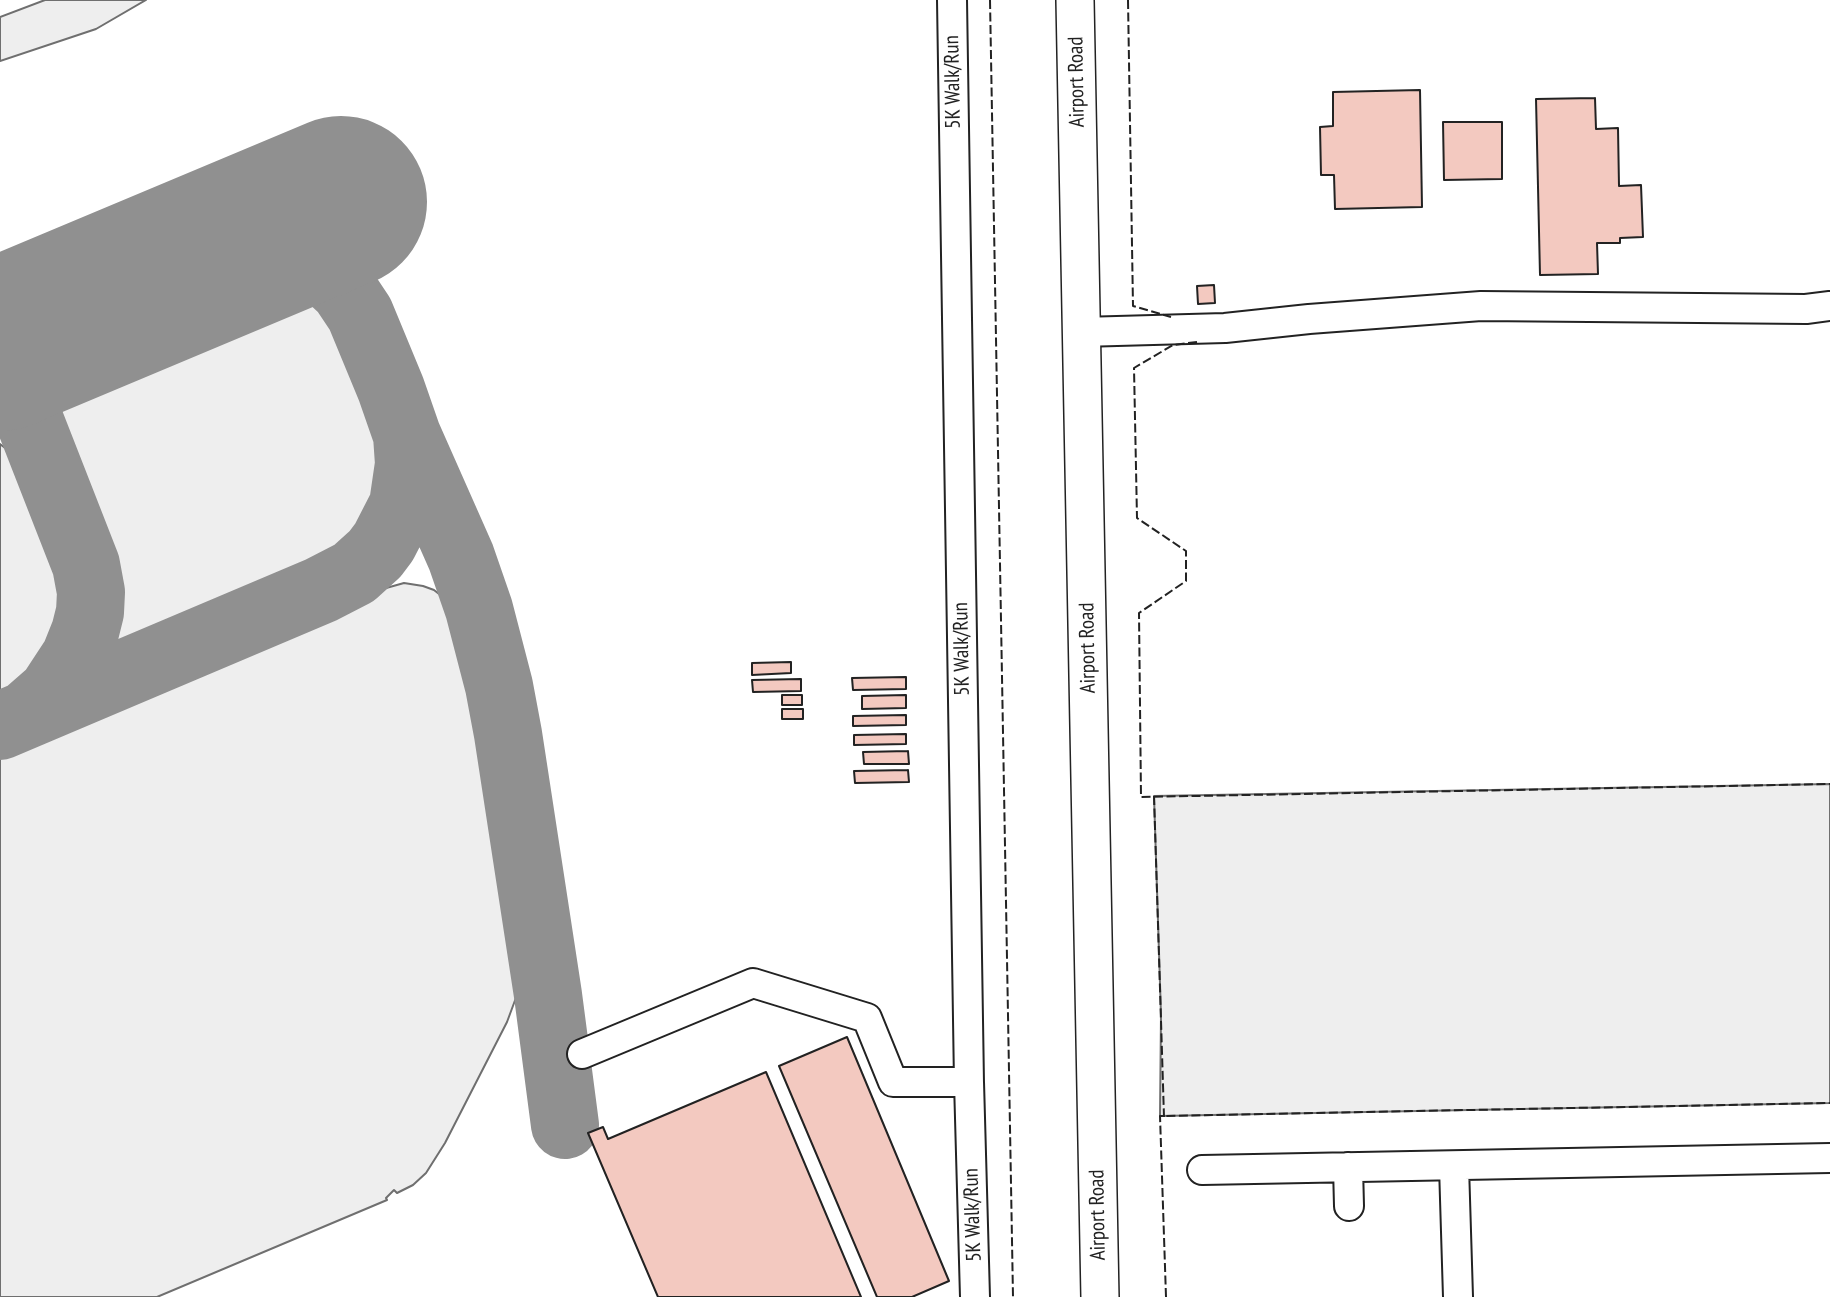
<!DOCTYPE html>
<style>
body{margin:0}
canvas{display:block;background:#fff}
</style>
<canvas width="1830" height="1297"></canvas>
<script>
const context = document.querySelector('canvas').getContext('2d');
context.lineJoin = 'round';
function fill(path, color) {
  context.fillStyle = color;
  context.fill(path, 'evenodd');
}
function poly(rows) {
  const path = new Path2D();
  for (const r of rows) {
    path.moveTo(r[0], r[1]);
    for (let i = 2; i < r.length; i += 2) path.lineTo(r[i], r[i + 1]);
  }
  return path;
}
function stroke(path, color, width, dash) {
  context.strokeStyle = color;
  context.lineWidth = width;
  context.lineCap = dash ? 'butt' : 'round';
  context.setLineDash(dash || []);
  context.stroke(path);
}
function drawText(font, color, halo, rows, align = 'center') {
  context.font = font + ' "PT Sans Narrow",sans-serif';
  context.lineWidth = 5;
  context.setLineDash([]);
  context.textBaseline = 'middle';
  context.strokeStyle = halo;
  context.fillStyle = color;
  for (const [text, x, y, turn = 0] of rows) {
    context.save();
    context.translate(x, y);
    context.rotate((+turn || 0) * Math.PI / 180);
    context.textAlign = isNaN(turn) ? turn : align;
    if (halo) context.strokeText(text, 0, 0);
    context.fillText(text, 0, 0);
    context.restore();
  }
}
const green = poly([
 [45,0,146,0,96,29,0,61,0,17,45,0],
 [285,290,309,293,318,297,331,309,341,328,376,413,384,436,388,462,385,480,373,513,356,539,336,559,101,659,115,612,114,577,55,425,67,393,82,375,285,290],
 [0,444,9,451,59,571,67,606,45,663,13,692,0,697,0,444],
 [404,583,423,586,434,590,449,602,457,616,477,693,519,949,516,950,518,982,517,995,507,1022,445,1143,426,1173,413,1185,397,1193,394,1190,386,1198,387,1200,157,1297,0,1297,0,750,379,590,404,583],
 [1830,784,1830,1103,1160,1116,1161,1015,1154,796,1830,784]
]);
fill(green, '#eee');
stroke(green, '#6f6f6f', 2);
stroke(poly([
 [261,236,329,276,344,290,360,314,391,389,407,435,461,557,479,609,499,686,508,734,548,995,565,1125],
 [0,345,86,565,91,592,90,612,85,632,75,657,52,692,28,713],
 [0,726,321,590,354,573,375,554,384,542,403,505,409,464,407,435]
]), '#909090', 68);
stroke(poly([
 [0,345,341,202]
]), '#909090', 172);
const building = poly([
 [1420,90,1422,207,1335,209,1334,175,1321,175,1320,127,1333,126,1333,92,1420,90],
 [1595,98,1596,129,1618,128,1619,186,1641,185,1643,237,1620,238,1620,243,1597,243,1598,274,1540,275,1536,99,1595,98],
 [1443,122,1502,122,1502,179,1444,180,1443,122],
 [1214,285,1215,303,1198,304,1197,286,1214,285],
 [791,662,791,673,752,675,752,663,791,662],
 [906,677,906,689,853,690,852,678,906,677],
 [801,679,801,691,753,692,752,680,801,679],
 [782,695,802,695,802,705,782,705,782,695],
 [906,695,906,708,862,709,862,696,906,695],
 [782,709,803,709,803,719,782,719,782,709],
 [906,715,906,725,853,726,853,716,906,715],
 [906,734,906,744,854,745,854,735,906,734],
 [908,751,909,764,864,764,863,752,908,751],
 [908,770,909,782,855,783,854,771,908,770],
 [847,1037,949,1281,912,1297,877,1297,779,1066,847,1037],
 [766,1072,861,1297,658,1297,588,1133,603,1127,608,1139,766,1072]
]);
fill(building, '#f3c9c0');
stroke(building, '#222', 2);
const minor = poly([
 [952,0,969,1082,975,1297],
 [1081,332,1225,328,1309,319,1481,306,1806,309,1830,306],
 [582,1054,753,983,867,1018,893,1082,969,1082],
 [1454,1166,1458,1297],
 [1348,1167,1349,1206],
 [1202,1170,1830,1158]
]);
const major = poly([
 [1075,0,1100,1297]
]);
stroke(minor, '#222', 32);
stroke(major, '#222', 40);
stroke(minor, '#fff', 28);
stroke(major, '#fff', 37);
stroke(poly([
 [990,0,1013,1297],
 [1128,0,1133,306,1171,317],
 [1197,342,1173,345,1134,368,1137,518,1186,551,1186,581,1139,613,1141,797,1830,784],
 [1154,796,1164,1117],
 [1166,1297,1160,1116,1830,1103]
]), '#222', 2, [9, 3.5]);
drawText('21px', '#222', '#fff', [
 ["5K Walk/Run",953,82,-91],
 ["Airport Road",1077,82,-91],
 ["Airport Road",1088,648,-91],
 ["5K Walk/Run",962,649,-91],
 ["5K Walk/Run",973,1215,-92],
 ["Airport Road",1098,1215,-91]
]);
</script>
